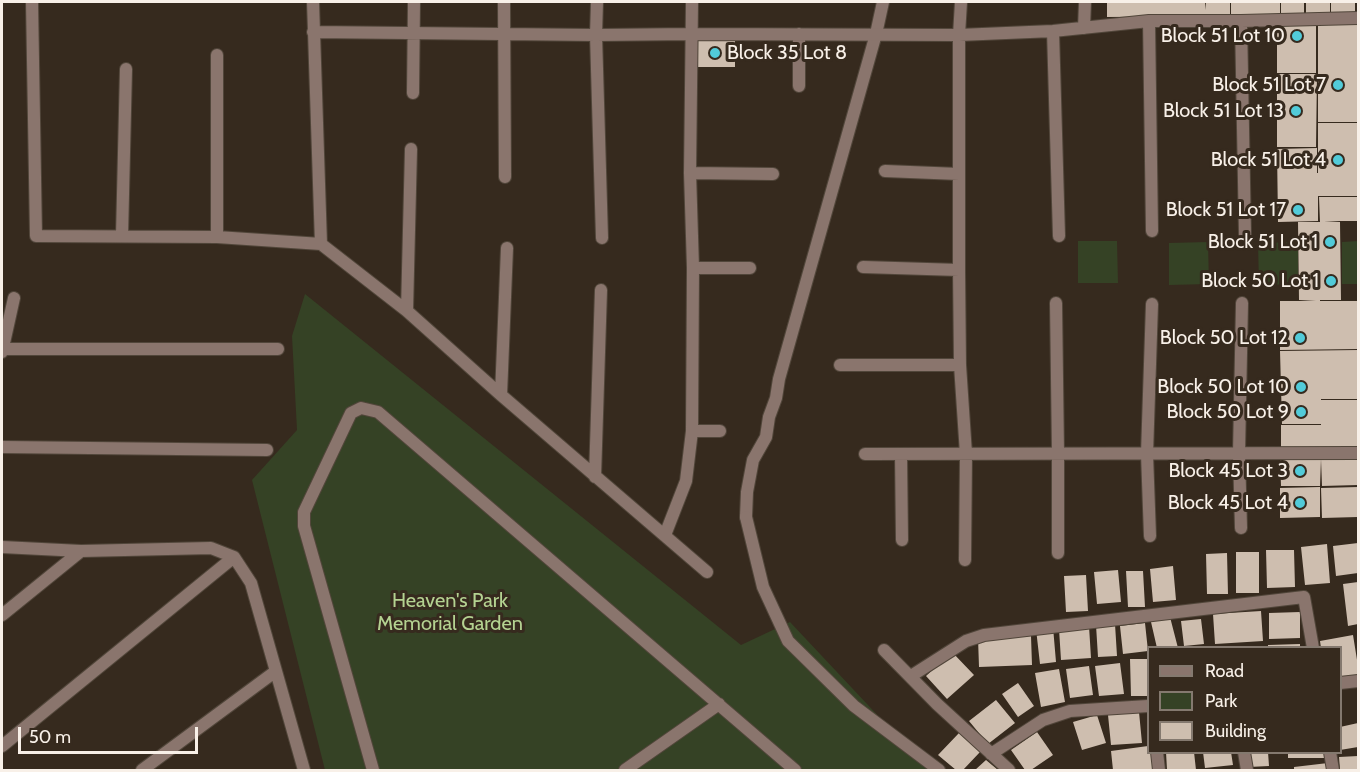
<!DOCTYPE html>
<style>
body{margin:0}
#map{position:relative;width:1360px;height:772px;overflow:hidden;background:#362a1e;font-family:Cabin,sans-serif}
canvas{display:block}
.frame{position:absolute;inset:0;border:3px solid #f8f0e8;pointer-events:none}
.legend{position:absolute;left:1147px;top:646px;width:195px;height:108px;box-sizing:border-box;background:#362a1e;border:2px solid #84796f;margin:0;padding:8px 10px;list-style:none;font-size:18px;color:#f8f0e8}
.legend li{display:flex;align-items:center;gap:12px;height:30px}
.legend b{width:30px;border:2px solid #84796f}
.scale{position:absolute;left:18px;top:727px;width:180px;height:27px;box-sizing:border-box;border:3px solid #f8f0e8;border-top:0;padding-left:8px;font-size:18px;line-height:21px;white-space:nowrap;color:#f8f0e8;-webkit-text-stroke:4px #362a1e;paint-order:stroke}
</style>
<div id="map">
<canvas width="1360" height="772"></canvas>
<div class="frame"></div>
<ul class="legend">
<li><b style="height:8px;background:#8a756d"></b>Road</li>
<li><b style="height:16px;background:#354225"></b>Park</li>
<li><b style="height:16px;background:#cebeaf"></b>Building</li>
</ul>
<div class="scale">50 m</div>
</div>
<script>
const context = document.querySelector('canvas').getContext('2d');
context.lineJoin = 'round';
function fill(path, color) {
  context.fillStyle = color;
  context.fill(path, 'evenodd');
}
function poly(rows) {
  const path = new Path2D();
  for (const r of rows) {
    path.moveTo(r[0], r[1]);
    for (let i = 2; i < r.length; i += 2) path.lineTo(r[i], r[i + 1]);
  }
  return path;
}
function stroke(path, color, width, dash) {
  context.strokeStyle = color;
  context.lineWidth = width;
  context.lineCap = dash ? 'butt' : 'round';
  context.setLineDash(dash || []);
  context.stroke(path);
}
function drawText(font, color, halo, rows, align = 'center') {
  context.font = font + ' Cabin,sans-serif';
  context.lineWidth = 6;
  context.setLineDash([]);
  context.textBaseline = 'middle';
  context.strokeStyle = halo;
  context.fillStyle = color;
  for (const [text, x, y, turn = 0] of rows) {
    context.save();
    context.translate(x, y);
    context.rotate((+turn || 0) * Math.PI / 180);
    context.textAlign = isNaN(turn) ? turn : align;
    if (halo) context.strokeText(text, 0, 0);
    context.fillText(text, 0, 0);
    context.restore();
  }
}
fill(poly([
 [1078,241,1117,241,1118,283,1078,283],
 [1358,241,1358,284,1342,284,1342,242],
 [1208,242,1209,284,1169,285,1169,243],
 [1298,242,1298,284,1259,285,1258,243],
 [305,294,741,645,790,622,883,721,933,770,325,770,252,480,297,430,292,336]
]), '#354225');
fill(poly([
 [1107,2,1205,2,1205,10,1206,2,1230,2,1230,16,1107,17],
 [1231,2,1280,2,1280,16,1231,16],
 [1281,2,1304,2,1304,16,1281,16],
 [1306,2,1330,2,1330,16,1306,16],
 [1331,2,1355,2,1355,16,1331,16],
 [1316,24,1316,73,1277,73,1277,25],
 [1318,24,1358,24,1358,122,1318,122],
 [696,38,735,38,735,67,696,67],
 [1277,74,1317,74,1316,147,1277,147],
 [1318,123,1358,123,1358,196,1318,196,1318,221,1278,222,1277,149,1317,148,1317,173,1318,173],
 [1319,197,1358,197,1358,221,1324,221,1340,222,1341,300,1320,300,1320,301,1358,301,1358,349,1280,350,1280,301,1316,301,1299,300,1298,222,1320,222],
 [1358,350,1358,399,1321,399,1321,400,1358,400,1358,448,1281,449,1281,425,1321,425,1321,424,1282,424,1280,351],
 [1358,455,1358,485,1322,486,1321,459,1320,486,1281,486,1280,456],
 [1320,487,1320,517,1280,518,1280,488],
 [1358,487,1358,517,1322,518,1321,488],
 [1358,543,1358,573,1336,576,1333,546],
 [1327,544,1330,583,1305,585,1301,547],
 [1266,550,1294,550,1295,587,1267,588],
 [1236,552,1259,552,1259,593,1236,593],
 [1227,553,1228,594,1207,594,1206,554],
 [1173,566,1176,600,1153,602,1150,569],
 [1118,570,1121,602,1097,604,1094,572],
 [1126,571,1143,571,1145,607,1128,607],
 [1086,575,1088,611,1066,612,1064,576],
 [1358,582,1358,624,1348,626,1343,584],
 [1261,611,1263,641,1215,644,1213,614],
 [1300,612,1300,638,1269,639,1269,613],
 [1170,617,1178,648,1157,648,1151,622],
 [1201,619,1204,644,1184,646,1181,621],
 [1145,623,1148,651,1123,654,1120,626],
 [1115,624,1117,656,1098,657,1096,625],
 [1089,626,1091,658,1061,660,1059,629],
 [1053,627,1056,662,1040,664,1036,629],
 [1353,635,1358,666,1358,675,1340,679,1340,648,1321,648,1320,641],
 [1031,636,1032,665,979,667,978,638],
 [1300,644,1300,648,1268,648,1268,645],
 [952,652,974,675,947,699,926,676],
 [1130,659,1148,659,1148,696,1131,696],
 [1120,663,1124,694,1099,696,1095,666],
 [1089,666,1093,695,1070,698,1066,669],
 [1059,669,1065,702,1041,707,1035,673],
 [1018,683,1034,706,1018,717,1002,694],
 [996,700,1015,723,988,744,969,721],
 [1139,712,1142,743,1111,745,1108,715],
 [1097,715,1106,743,1082,750,1073,722],
 [1358,723,1358,747,1340,750,1340,727],
 [1037,732,1053,755,1031,770,1025,770,1011,750],
 [959,733,980,752,963,770,956,770,938,755],
 [1148,746,1148,752,1152,752,1154,770,1113,770,1111,751],
 [1166,752,1194,752,1196,770,1167,770],
 [1203,752,1231,752,1233,765,1205,768],
 [1248,752,1268,752,1269,766,1249,767],
 [1288,752,1325,752,1325,758,1288,758],
 [1358,756,1358,770,1340,770,1339,757],
 [986,760,998,770,975,770],
 [1328,763,1329,770,1294,770,1294,767]
]), '#cebeaf');
const service = poly([
 [746,517,747,492,753,460,766,437,769,417,776,398,779,379,876,34,883,2],
 [373,770,304,526,304,512,351,413,361,408,378,412,795,770],
 [625,770,719,704]
]);
const minor = poly([
 [32,2,36,236,217,237,321,244,407,311,501,395,707,572],
 [313,2,321,244],
 [504,2,505,177],
 [597,2,596,35,602,238],
 [961,2,959,35,959,270,960,365,966,454,965,560],
 [1149,21,1152,231],
 [1241,21,1245,235],
 [1084,28,1085,2],
 [1053,31,1059,236],
 [313,32,596,35,691,34,959,35,1053,31,1149,21,1241,21,1358,18],
 [799,34,799,86],
 [217,55,217,237],
 [413,93,414,2],
 [885,171,959,174],
 [690,173,773,174],
 [122,236,126,69],
 [863,267,959,270],
 [693,268,750,268],
 [1056,303,1058,453,1058,553],
 [407,311,411,149],
 [2,349,278,349],
 [2,352,14,298],
 [840,365,960,365],
 [501,395,507,248],
 [692,431,720,431],
 [2,447,267,450],
 [865,454,1358,453],
 [901,454,902,540],
 [595,477,601,290],
 [746,517,763,587,788,641,854,706,939,770],
 [1241,528,1239,453,1242,303],
 [665,535,686,481,692,431,693,268,690,173,692,2],
 [1150,536,1147,454,1152,304],
 [2,547,81,551,211,548,234,557,251,583,304,770],
 [2,615,81,551],
 [884,650,937,704,1009,770],
 [911,676,966,641,984,635,1304,597,1313,648],
 [1340,683,1358,681],
 [2,746,234,557],
 [1157,752,1159,770],
 [1244,752,1247,770],
 [1330,752,1333,770],
 [991,754,1043,720,1070,711,1148,706],
 [142,770,276,671]
]);
stroke(service, '#51463a', 14);
stroke(minor, '#51463a', 14);
stroke(service, '#8a756d', 12);
stroke(minor, '#8a756d', 12);
for (const [x, y, r, color] of [
 [1297,36,6,"#52cbd9"],
 [715,53,6,"#52cbd9"],
 [1338,85,6,"#52cbd9"],
 [1296,111,6,"#52cbd9"],
 [1338,160,6,"#52cbd9"],
 [1298,210,6,"#52cbd9"],
 [1330,242,6,"#52cbd9"],
 [1331,281,6,"#52cbd9"],
 [1300,338,6,"#52cbd9"],
 [1301,387,6,"#52cbd9"],
 [1301,412,6,"#52cbd9"],
 [1300,471,6,"#52cbd9"],
 [1300,503,6,"#52cbd9"]
]) {
  const dot = new Path2D();
  dot.arc(x, y, r, 0, 2 * Math.PI);
  context.fillStyle = color;
  context.fill(dot);
  stroke(dot, '#362a1e', 2);
}
drawText('20px', '#f8f0e8', '#362a1e', [
 ["Block 51 Lot 10",1285,36],
 ["Block 35 Lot 8",727,53,"left"],
 ["Block 51 Lot 7",1326,85],
 ["Block 51 Lot 13",1284,111],
 ["Block 51 Lot 4",1326,160],
 ["Block 51 Lot 17",1286,210],
 ["Block 51 Lot 1",1318,242],
 ["Block 50 Lot 1",1319,281],
 ["Block 50 Lot 12",1288,338],
 ["Block 50 Lot 10",1289,387],
 ["Block 50 Lot 9",1289,412],
 ["Block 45 Lot 3",1288,471],
 ["Block 45 Lot 4",1288,503]
], 'right');
drawText('20px', '#b4d291', '#362a1e', [
 ["Heaven's Park",450,601],
 ["Memorial Garden",450,624]
]);
</script>
